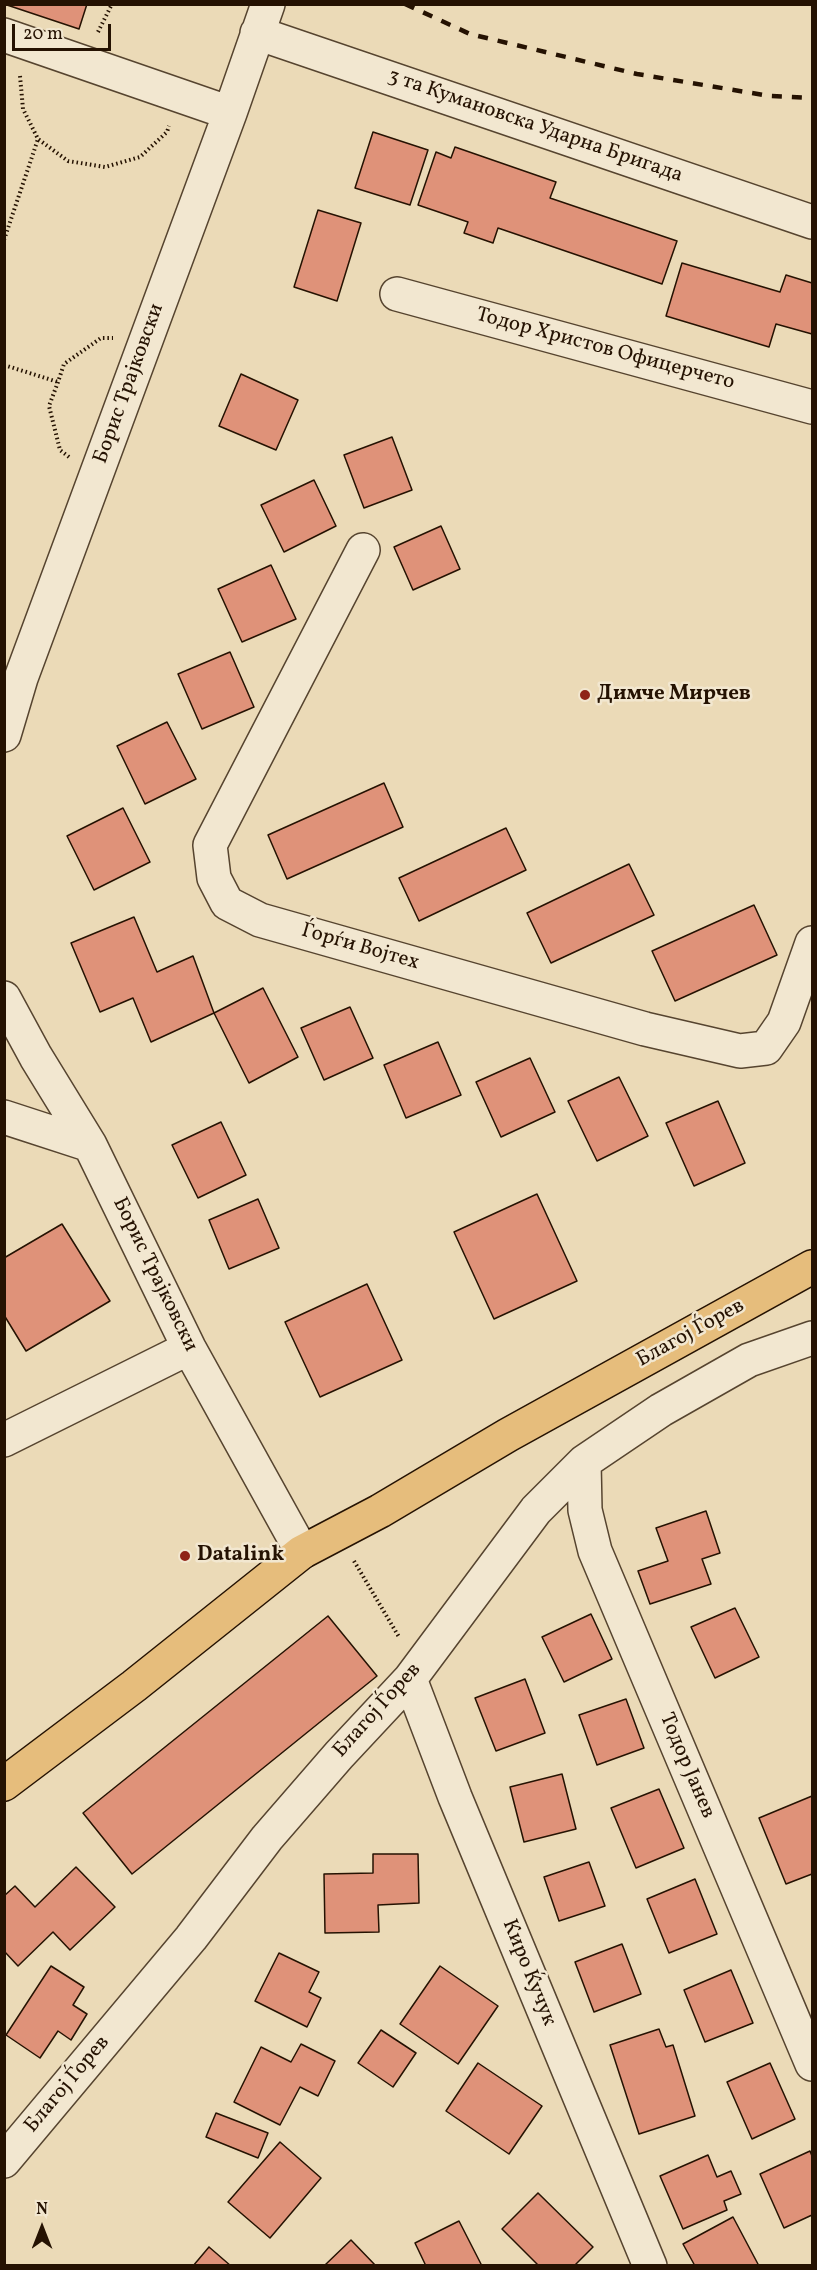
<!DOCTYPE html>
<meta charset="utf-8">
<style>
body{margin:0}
#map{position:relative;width:817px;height:2270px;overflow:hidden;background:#ebdab7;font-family:Vollkorn,serif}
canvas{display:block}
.frame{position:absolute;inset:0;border:6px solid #251202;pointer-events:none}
.north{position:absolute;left:12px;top:2198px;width:60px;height:60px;-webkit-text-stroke:4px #f2e7d0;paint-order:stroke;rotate:0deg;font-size:16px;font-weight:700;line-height:24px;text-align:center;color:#251202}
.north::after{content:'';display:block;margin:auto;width:21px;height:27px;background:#251202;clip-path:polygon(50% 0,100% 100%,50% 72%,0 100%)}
.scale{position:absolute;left:12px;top:24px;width:99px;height:27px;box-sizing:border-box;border:3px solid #251202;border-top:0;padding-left:8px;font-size:18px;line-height:21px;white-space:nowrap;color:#251202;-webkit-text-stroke:4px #f2e7d0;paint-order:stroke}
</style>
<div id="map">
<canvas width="817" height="2270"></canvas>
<div class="frame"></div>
<div class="north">N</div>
<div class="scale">20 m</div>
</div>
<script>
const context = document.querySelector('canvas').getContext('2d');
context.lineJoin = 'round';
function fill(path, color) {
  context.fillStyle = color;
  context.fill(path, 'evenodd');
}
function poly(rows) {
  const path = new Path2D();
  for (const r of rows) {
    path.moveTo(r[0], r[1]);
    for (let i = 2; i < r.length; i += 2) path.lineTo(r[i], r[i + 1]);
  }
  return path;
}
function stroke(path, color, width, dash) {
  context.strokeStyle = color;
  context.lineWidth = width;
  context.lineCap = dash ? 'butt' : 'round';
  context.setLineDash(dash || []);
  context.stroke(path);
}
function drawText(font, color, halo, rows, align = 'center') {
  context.font = font + ' Vollkorn,serif';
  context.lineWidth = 5;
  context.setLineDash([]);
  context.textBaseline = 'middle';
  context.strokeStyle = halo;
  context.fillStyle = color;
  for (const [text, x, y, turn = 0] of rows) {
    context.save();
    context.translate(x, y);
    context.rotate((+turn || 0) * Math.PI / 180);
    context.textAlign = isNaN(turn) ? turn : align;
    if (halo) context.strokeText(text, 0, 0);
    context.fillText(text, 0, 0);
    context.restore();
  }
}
const building = poly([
 [4,4,87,4,79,29,4,4],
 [373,132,428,150,410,205,355,188,373,132],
 [455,147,556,182,550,198,677,241,662,284,498,228,493,243,464,233,468,222,418,205,436,152,451,158,455,147],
 [318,210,361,223,337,301,294,287,318,210],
 [682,263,780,292,786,275,812,283,812,334,776,324,769,347,666,316,682,263],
 [241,374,298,400,276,450,219,426,241,374],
 [392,437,412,490,364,508,344,455,392,437],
 [314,480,336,526,284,552,261,505,314,480],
 [441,526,460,569,413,590,394,547,441,526],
 [271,565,296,619,242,642,218,589,271,565],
 [230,652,254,707,202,729,178,674,230,652],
 [167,722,196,779,145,804,117,746,167,722],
 [384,783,403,827,287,879,268,835,384,783],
 [123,808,150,862,94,890,67,836,123,808],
 [506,828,526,870,419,921,399,878,506,828],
 [629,864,654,915,551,963,527,913,629,864],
 [754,905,777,955,675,1001,652,951,754,905],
 [134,917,157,972,193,956,214,1013,151,1042,133,998,100,1012,71,943,134,917],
 [263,988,298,1057,249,1083,214,1013,263,988],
 [350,1007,373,1058,324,1080,301,1028,350,1007],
 [438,1042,461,1095,406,1118,384,1065,438,1042],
 [530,1058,555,1112,501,1137,476,1082,530,1058],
 [619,1077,648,1136,597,1161,568,1101,619,1077],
 [718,1101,745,1163,694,1186,666,1123,718,1101],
 [221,1122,246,1175,198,1198,172,1145,221,1122],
 [537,1194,577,1281,494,1319,454,1232,537,1194],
 [258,1199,279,1248,229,1269,209,1220,258,1199],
 [62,1224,110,1301,26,1351,4,1315,4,1258,62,1224],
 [367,1284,402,1360,320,1397,285,1322,367,1284],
 [706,1511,720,1553,702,1559,711,1584,650,1604,638,1571,668,1561,656,1528,706,1511],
 [735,1608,759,1657,715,1678,691,1627,735,1608],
 [591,1614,612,1659,564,1682,542,1637,591,1614],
 [328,1616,377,1676,132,1874,83,1813,328,1616],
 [525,1679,545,1733,496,1751,475,1698,525,1679],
 [626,1699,644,1748,597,1765,579,1715,626,1699],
 [562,1774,576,1829,524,1842,510,1787,562,1774],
 [659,1789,684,1848,636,1868,611,1808,659,1789],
 [812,1796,812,1874,786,1884,759,1818,812,1796],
 [373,1854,418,1854,419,1903,378,1905,379,1932,325,1933,324,1874,373,1873,373,1854],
 [589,1862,605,1906,559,1921,544,1877,589,1862],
 [76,1867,115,1907,70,1950,53,1932,18,1966,4,1951,4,1896,15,1886,35,1907,76,1867],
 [695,1879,717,1934,669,1953,647,1899,695,1879],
 [622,1944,641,1994,594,2012,575,1962,622,1944],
 [279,1953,319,1972,309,1992,321,1998,307,2027,255,2001,279,1953],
 [51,1966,84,1987,73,2005,87,2014,71,2040,58,2031,40,2058,6,2035,51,1966],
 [440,1966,498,2006,458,2064,400,2024,440,1966],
 [731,1970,753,2023,705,2042,684,1990,731,1970],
 [659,2029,666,2047,673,2045,695,2116,639,2134,610,2045,659,2029],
 [381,2030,416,2053,393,2087,358,2063,381,2030],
 [301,2044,335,2061,318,2096,300,2087,280,2125,234,2102,261,2047,291,2062,301,2044],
 [478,2063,542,2106,509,2154,446,2111,478,2063],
 [770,2063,795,2119,752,2139,727,2082,770,2063],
 [216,2113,268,2133,258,2158,206,2137,216,2113],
 [280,2142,321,2178,270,2238,228,2202,280,2142],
 [810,2151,812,2156,812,2215,784,2228,760,2174,810,2151],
 [708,2155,717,2177,731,2171,741,2194,724,2201,727,2210,683,2229,660,2176,708,2155],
 [538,2193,593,2247,574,2266,539,2266,502,2229,538,2193],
 [733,2217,759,2266,695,2266,683,2244,733,2217],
 [459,2221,482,2266,426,2266,415,2243,459,2221],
 [351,2240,376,2266,325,2266,325,2265,351,2240],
 [209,2247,231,2266,193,2266,209,2247]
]);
fill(building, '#df9279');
stroke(building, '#251202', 1.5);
const minor = poly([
 [257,33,812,222],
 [4,35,230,113],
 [397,294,812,407],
 [363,550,210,845,214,878,227,903,260,920,645,1029,740,1051,766,1048,784,1022,812,943],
 [4,735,21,678,230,113,268,4],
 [4,998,36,1057,90,1145,189,1348,302,1552],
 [4,1117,90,1145],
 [4,1440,189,1348],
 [584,1462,585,1510,595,1551,812,2064],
 [410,1679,455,1797,650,2266],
 [4,2161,191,1938,267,1838,339,1755,410,1679,536,1510,584,1462,661,1410,749,1360,812,1338]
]);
const major = poly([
 [4,1784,134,1686,302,1552,380,1511,508,1435,812,1267]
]);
stroke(minor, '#56442f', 36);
stroke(major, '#251202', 36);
stroke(poly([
 [98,32,112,4],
 [20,76,23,109,38,139,68,161,105,167,140,157,167,132,169,126],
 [4,240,38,139],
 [4,365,58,382],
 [69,457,60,450,49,406,58,382,64,364,101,338,113,338],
 [354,1561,399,1637]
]), '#251202', 4, [1.5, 3]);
stroke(minor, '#f2e7d0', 33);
stroke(major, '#e6bd7c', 33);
stroke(poly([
 [405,4,470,34,637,74,770,96,812,98]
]), '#251202', 4.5, [10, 10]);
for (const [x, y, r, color] of [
 [585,695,6,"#8f2418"],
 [185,1556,6,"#8f2418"]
]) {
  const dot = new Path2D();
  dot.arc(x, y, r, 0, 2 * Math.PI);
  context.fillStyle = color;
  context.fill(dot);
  stroke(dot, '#f2e7d0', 2);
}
drawText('21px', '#251202', '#f2e7d0', [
 ["3 та Кумановска Ударна Бригада",535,127,19],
 ["Тодор Христов Офицерчето",605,350,15],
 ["Борис Трајковски",130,384,-70],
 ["Ѓорѓи Војтех",360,948,16],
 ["Борис Трајковски",154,1275,64],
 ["Благој Ѓорев",691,1334,-29],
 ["Благој Ѓорев",378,1711,-48],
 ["Тодор Јанев",686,1766,67],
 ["Киро Ќучук",528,1973,68],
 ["Благој Ѓорев",68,2085,-50]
]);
drawText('bold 21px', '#251202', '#f2e7d0', [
 ["Димче Мирчев",597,695],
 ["Datalink",197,1556]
], 'left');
</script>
